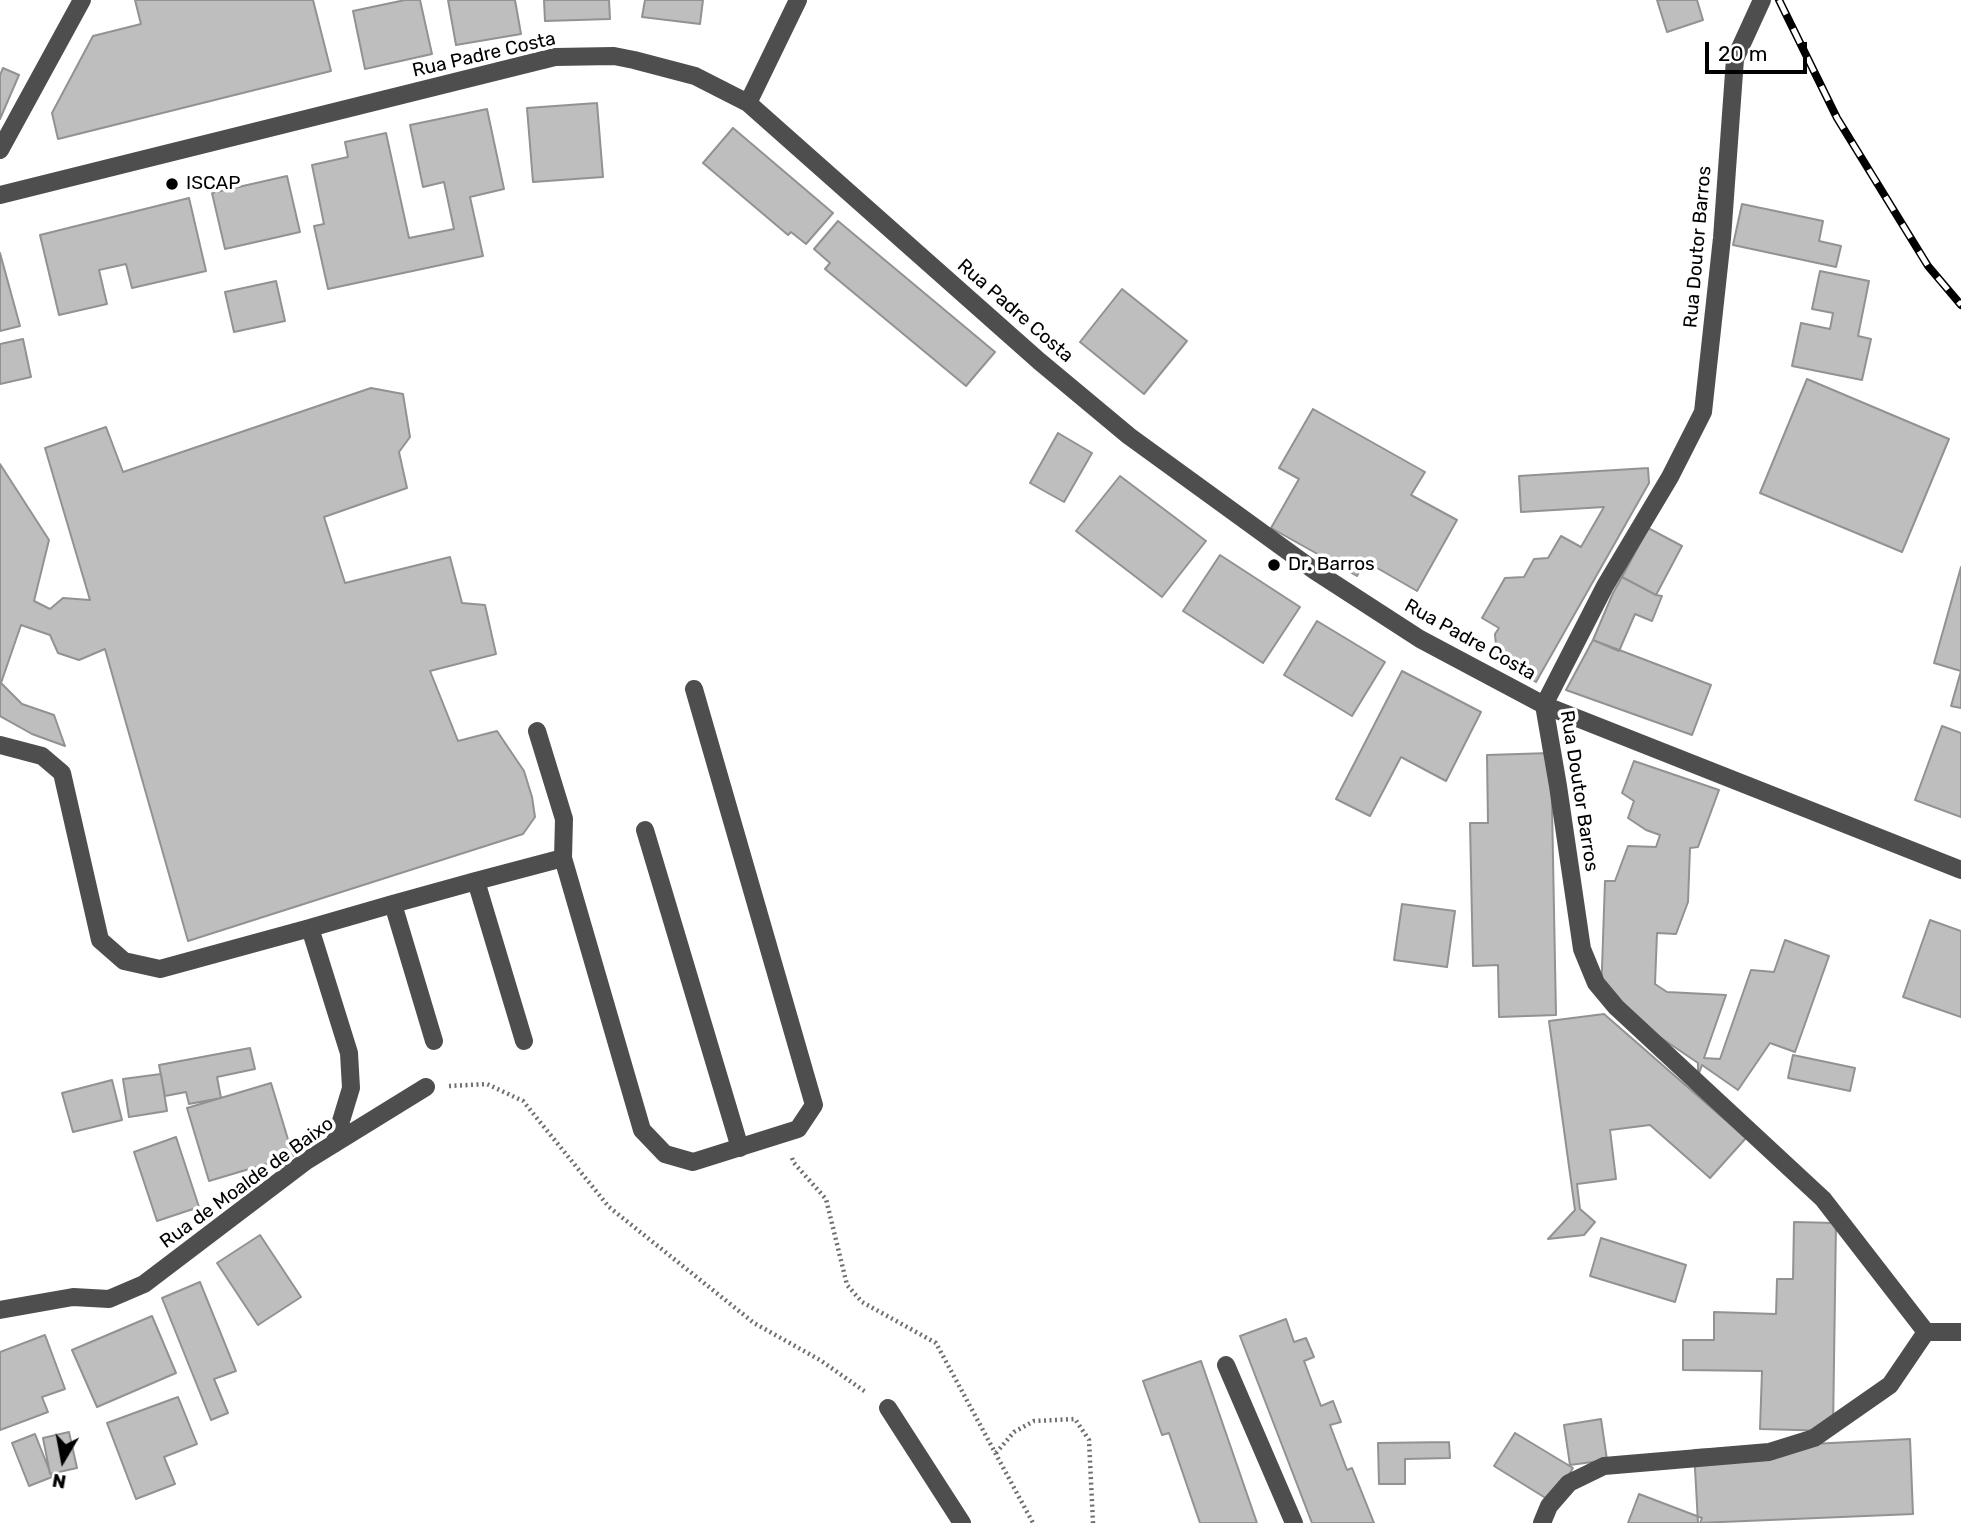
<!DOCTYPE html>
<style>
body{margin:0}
#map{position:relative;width:1961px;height:1523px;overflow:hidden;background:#fff;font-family:Rubik,sans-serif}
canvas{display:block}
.north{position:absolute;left:28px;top:1425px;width:70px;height:70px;-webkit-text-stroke:5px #fff;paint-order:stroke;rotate:190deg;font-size:19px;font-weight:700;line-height:28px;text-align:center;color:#000}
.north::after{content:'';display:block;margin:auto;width:24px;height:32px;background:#000;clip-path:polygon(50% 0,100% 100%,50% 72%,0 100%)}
.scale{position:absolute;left:1705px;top:42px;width:102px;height:32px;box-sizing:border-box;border:4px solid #000;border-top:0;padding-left:9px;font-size:21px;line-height:24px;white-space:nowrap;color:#000;-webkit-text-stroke:5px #fff;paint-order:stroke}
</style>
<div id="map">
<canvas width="1961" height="1523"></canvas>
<div class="north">N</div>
<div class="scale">20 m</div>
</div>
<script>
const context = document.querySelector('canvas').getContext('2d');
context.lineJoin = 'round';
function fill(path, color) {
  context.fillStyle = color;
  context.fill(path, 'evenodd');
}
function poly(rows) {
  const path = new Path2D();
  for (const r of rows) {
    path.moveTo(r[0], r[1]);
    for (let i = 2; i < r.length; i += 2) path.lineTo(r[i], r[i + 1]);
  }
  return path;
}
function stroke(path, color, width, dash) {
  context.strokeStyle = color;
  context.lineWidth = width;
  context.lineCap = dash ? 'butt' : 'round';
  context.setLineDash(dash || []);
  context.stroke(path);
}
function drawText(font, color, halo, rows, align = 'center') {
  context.font = font + ' Rubik,sans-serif';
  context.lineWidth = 7;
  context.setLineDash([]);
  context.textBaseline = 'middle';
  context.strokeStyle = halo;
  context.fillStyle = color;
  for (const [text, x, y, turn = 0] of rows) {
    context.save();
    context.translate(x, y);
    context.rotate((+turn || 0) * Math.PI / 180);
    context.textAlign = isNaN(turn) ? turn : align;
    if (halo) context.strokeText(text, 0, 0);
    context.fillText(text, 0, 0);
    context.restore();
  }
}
const building = poly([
 [135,0,313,0,331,71,58,139,52,113,93,36,141,24,135,0],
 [405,0,420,0,432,54,365,69,353,11,405,0],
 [448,0,515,0,521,34,456,45,448,0],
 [544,0,609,0,610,19,545,21,544,0],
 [645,0,703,0,700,24,642,17,645,0],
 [1657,0,1697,0,1703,20,1667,32,1657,0],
 [3,68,19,75,0,119,0,75,3,68],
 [597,103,603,177,533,182,527,108,597,103],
 [487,109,504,189,470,197,483,256,328,289,314,226,324,224,312,165,348,157,345,142,386,133,409,238,454,229,444,182,423,187,410,125,487,109],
 [733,128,833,213,806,244,791,232,788,235,703,163,733,128],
 [287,176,300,232,225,249,212,193,287,176],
 [189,198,206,271,132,288,126,264,99,270,107,304,59,315,40,235,189,198],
 [1742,204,1823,221,1819,241,1841,246,1836,267,1733,245,1742,204],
 [838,221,995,352,966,386,825,269,830,263,814,249,838,221],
 [0,253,20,326,0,331,0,253],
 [1820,271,1869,281,1858,336,1871,339,1862,380,1792,366,1801,323,1830,329,1833,313,1812,309,1820,271],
 [276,281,285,321,234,332,225,292,276,281],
 [1122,289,1187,341,1144,394,1080,342,1122,289],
 [23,339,31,377,0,384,0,344,23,339],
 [1807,379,1949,439,1902,552,1760,493,1807,379],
 [371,388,403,394,410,437,399,452,407,488,324,517,345,583,450,557,462,603,485,605,496,654,430,671,458,741,497,731,524,771,532,797,535,817,523,834,188,941,105,649,79,660,58,653,50,635,21,625,1,683,22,704,54,715,65,746,32,734,0,716,0,464,49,540,34,601,50,609,63,598,90,600,45,448,106,427,123,472,371,388],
 [1313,409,1425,472,1411,495,1457,520,1417,591,1365,561,1357,576,1271,528,1299,479,1279,468,1313,409],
 [1058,433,1092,453,1064,502,1030,483,1058,433],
 [1648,468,1649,483,1536,682,1497,659,1495,634,1499,628,1482,618,1505,578,1524,577,1534,559,1548,558,1561,536,1581,547,1604,507,1521,512,1519,476,1648,468],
 [1120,476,1206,541,1162,597,1076,531,1120,476],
 [1648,528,1682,546,1656,595,1622,577,1648,528],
 [1220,555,1300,607,1263,663,1183,611,1220,555],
 [1961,567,1961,708,1951,706,1961,671,1934,663,1961,567],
 [1622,577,1656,595,1662,596,1652,621,1635,614,1619,651,1593,640,1613,593,1622,577],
 [1317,621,1385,662,1352,716,1284,675,1317,621],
 [1593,640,1711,685,1692,735,1566,690,1593,640],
 [1402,671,1481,712,1446,781,1401,757,1370,816,1336,799,1402,671],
 [1942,726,1961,733,1961,817,1915,800,1942,726],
 [1551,753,1556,1015,1499,1017,1498,965,1473,966,1470,823,1488,823,1487,755,1551,753],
 [1634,761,1719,790,1698,847,1690,848,1688,902,1676,934,1657,933,1655,984,1667,992,1726,995,1704,1058,1720,1059,1751,970,1774,972,1785,940,1829,956,1795,1052,1770,1043,1738,1090,1702,1065,1698,1076,1698,1063,1601,997,1605,881,1615,881,1628,846,1656,847,1660,835,1646,830,1628,818,1634,801,1622,793,1634,761],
 [1402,904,1455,911,1447,967,1394,960,1402,904],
 [1930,920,1961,931,1961,1017,1903,997,1930,920],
 [1604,1014,1746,1138,1710,1178,1650,1125,1610,1130,1616,1179,1577,1184,1580,1209,1595,1222,1584,1235,1548,1239,1575,1210,1549,1021,1604,1014],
 [250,1048,255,1069,217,1077,221,1098,189,1104,186,1092,165,1096,159,1065,250,1048],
 [1793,1055,1855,1068,1850,1091,1788,1078,1793,1055],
 [161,1074,167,1111,129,1117,123,1079,161,1074],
 [112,1080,122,1120,73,1132,62,1093,112,1080],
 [271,1083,293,1156,209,1181,187,1108,271,1083],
 [176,1137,199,1207,157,1221,134,1152,176,1137],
 [1794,1222,1836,1223,1833,1431,1760,1429,1762,1371,1683,1370,1683,1340,1714,1340,1714,1312,1776,1314,1777,1279,1793,1279,1794,1222],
 [260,1235,301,1297,258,1325,217,1263,260,1235],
 [1601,1238,1686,1265,1675,1302,1590,1276,1601,1238],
 [200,1282,236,1371,214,1379,228,1413,211,1420,162,1298,200,1282],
 [152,1316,176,1373,97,1407,72,1350,152,1316],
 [1286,1319,1294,1342,1306,1338,1314,1357,1304,1361,1321,1406,1333,1401,1341,1422,1330,1425,1347,1470,1352,1468,1374,1523,1312,1523,1240,1336,1286,1319],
 [45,1335,65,1389,42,1397,48,1412,0,1430,0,1352,45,1335],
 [1201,1361,1257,1523,1200,1523,1169,1433,1162,1435,1143,1381,1201,1361],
 [178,1397,197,1444,164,1457,175,1484,136,1499,107,1423,178,1397],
 [1601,1419,1607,1460,1570,1465,1564,1425,1601,1419],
 [69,1432,77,1468,50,1474,43,1438,69,1432],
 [1515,1433,1573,1468,1552,1502,1494,1466,1515,1433],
 [35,1434,52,1477,29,1486,12,1443,35,1434],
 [1910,1439,1913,1514,1698,1523,1694,1450,1910,1439],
 [1449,1442,1450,1458,1405,1459,1405,1484,1379,1484,1378,1443,1449,1442],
 [1639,1494,1702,1518,1700,1523,1628,1523,1639,1494]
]);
fill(building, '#bebebe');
stroke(building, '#929292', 2);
stroke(poly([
 [449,1086,487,1084,523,1101,609,1207,754,1323,820,1360,867,1393],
 [792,1158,794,1163,826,1199,847,1285,862,1302,936,1343,1033,1523],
 [996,1453,1014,1432,1034,1421,1075,1419,1089,1440,1093,1523]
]), '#707070', 4.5, [2, 3.5]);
stroke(poly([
 [1762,0,1735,59,1722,238,1703,412,1670,477,1605,586,1544,705,1558,786,1582,949,1596,983,1616,1007,1823,1199,1926,1332],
 [748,103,798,0],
 [0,150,82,0],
 [0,195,555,57,614,56,634,60,695,76,748,103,1039,361,1129,436,1315,571,1420,639,1544,705,1961,870],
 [537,731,564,819,563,858],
 [0,745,42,756,62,773,100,940,124,961,160,969,310,928,349,1053,351,1088,334,1144],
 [645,830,740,1148],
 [476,881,563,858,642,1130,665,1154,693,1162,798,1129,814,1105,694,689],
 [393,904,476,881,524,1041],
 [310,928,393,904,434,1041],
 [0,1310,73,1297,109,1299,144,1284,306,1161,426,1087],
 [1926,1332,1961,1332],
 [1226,1365,1294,1523],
 [888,1408,962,1523],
 [1542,1523,1549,1506,1569,1483,1604,1466,1769,1452,1814,1438,1890,1385,1926,1332]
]), '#4e4e4e', 18);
const rail = poly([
 [1779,0,1837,118,1928,266,1961,305]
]);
stroke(rail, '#000', 8);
stroke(rail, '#fff', 5, [16]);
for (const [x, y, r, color] of [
 [172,184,7,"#000"],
 [1274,565,7,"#000"]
]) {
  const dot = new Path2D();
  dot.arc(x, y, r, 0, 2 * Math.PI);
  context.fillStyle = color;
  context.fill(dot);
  stroke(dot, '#fff', 2.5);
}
drawText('19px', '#000', '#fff', [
 ["Rua Padre Costa",484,55,-13],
 ["Rua Doutor Barros",1698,247,-85],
 ["Rua Padre Costa",1015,311,41],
 ["Rua Padre Costa",1470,640,29],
 ["Rua Doutor Barros",1579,791,81],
 ["Rua de Moalde de Baixo",247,1183,-36]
]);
drawText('19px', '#000', '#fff', [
 ["ISCAP",186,184],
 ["Dr. Barros",1288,565]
], 'left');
</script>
